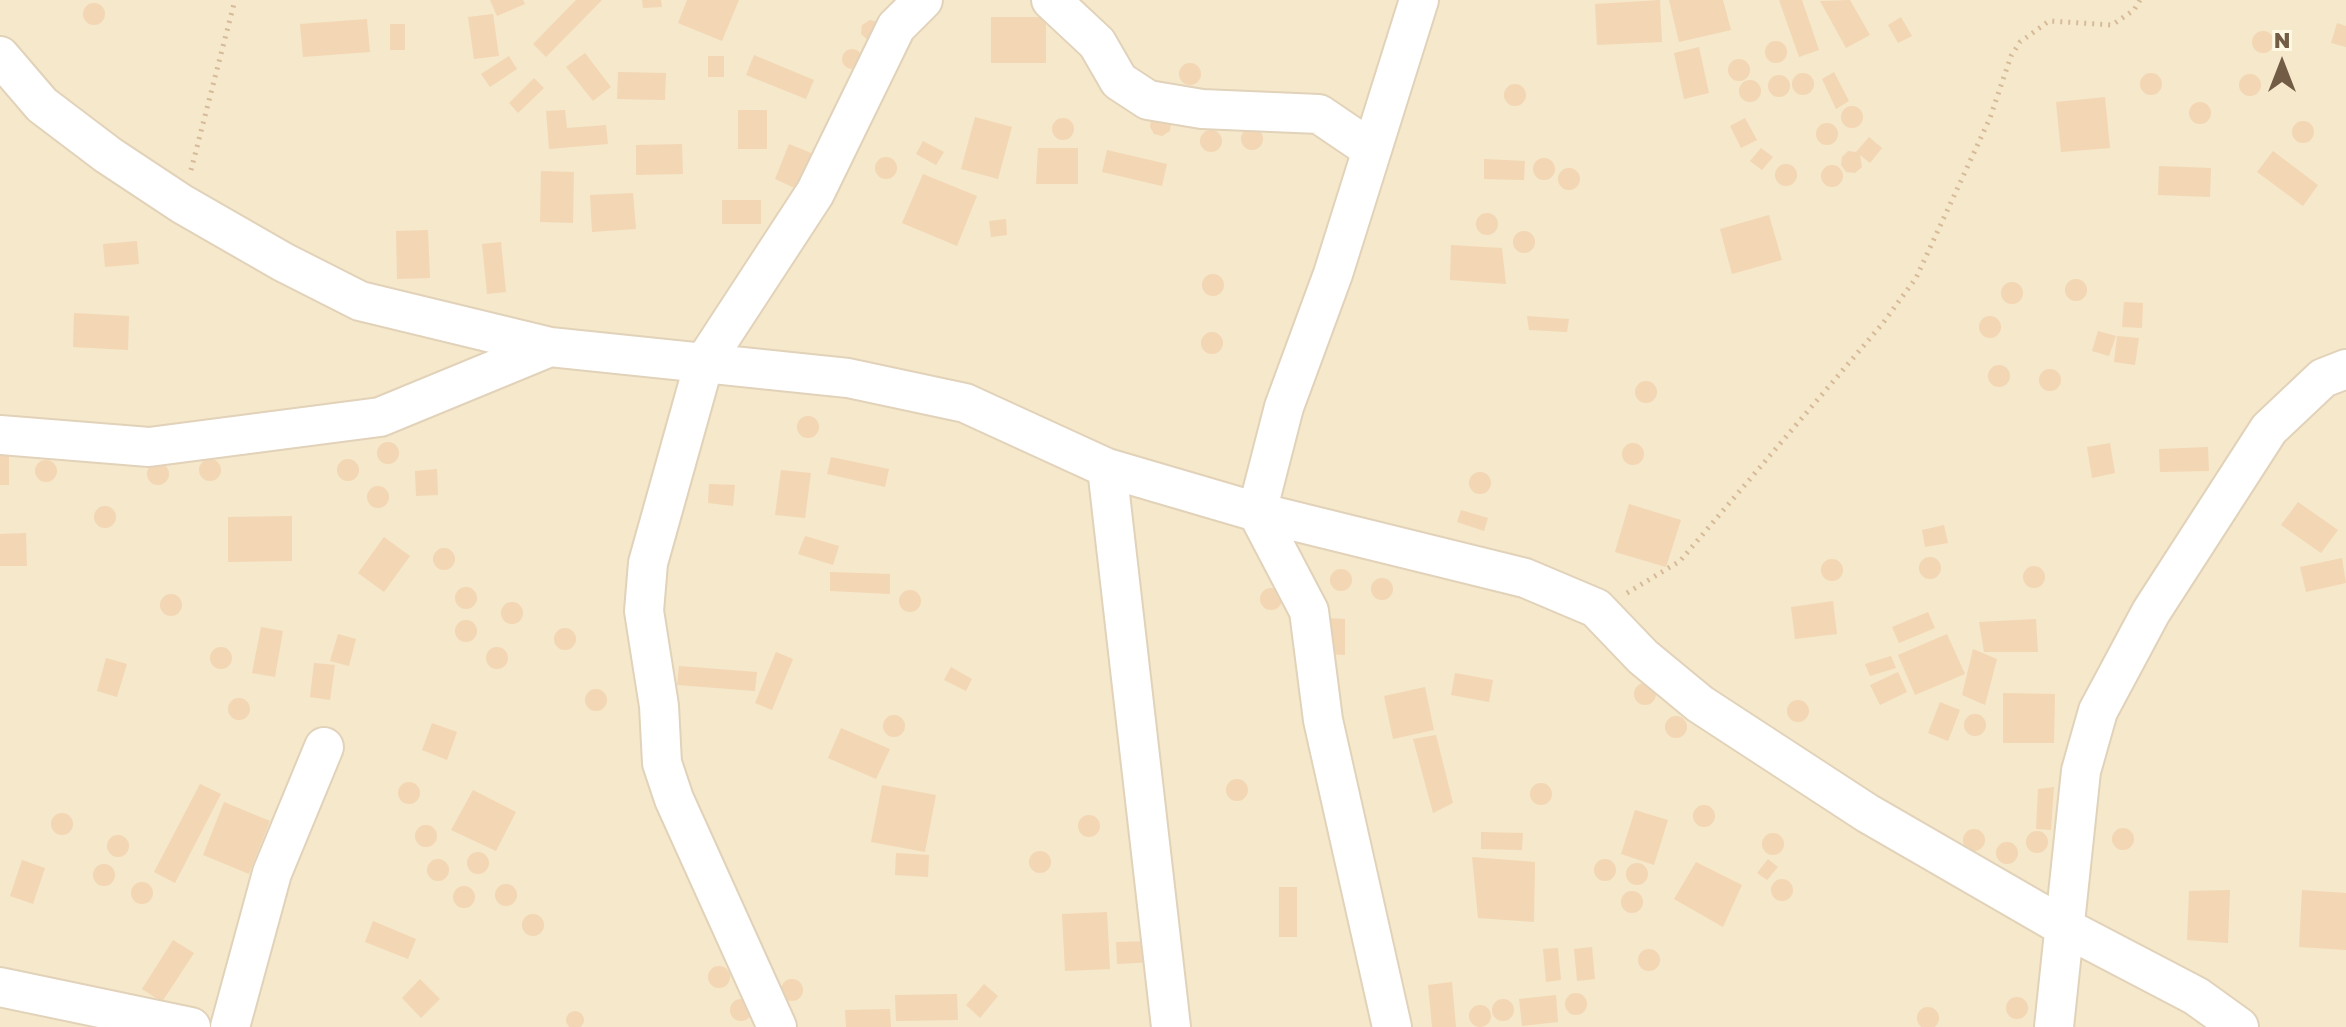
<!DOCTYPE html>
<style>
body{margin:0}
#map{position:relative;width:2346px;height:1027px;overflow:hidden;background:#fdf5dd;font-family:"Golos Text",sans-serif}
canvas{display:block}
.north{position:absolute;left:2242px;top:24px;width:80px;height:80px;-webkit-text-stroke:6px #fff8e4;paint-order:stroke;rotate:0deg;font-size:22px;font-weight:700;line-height:32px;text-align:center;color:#735c45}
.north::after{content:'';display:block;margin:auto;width:28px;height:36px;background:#735c45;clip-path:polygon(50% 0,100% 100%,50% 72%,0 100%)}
</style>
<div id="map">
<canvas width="2346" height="1027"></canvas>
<div class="north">N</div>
</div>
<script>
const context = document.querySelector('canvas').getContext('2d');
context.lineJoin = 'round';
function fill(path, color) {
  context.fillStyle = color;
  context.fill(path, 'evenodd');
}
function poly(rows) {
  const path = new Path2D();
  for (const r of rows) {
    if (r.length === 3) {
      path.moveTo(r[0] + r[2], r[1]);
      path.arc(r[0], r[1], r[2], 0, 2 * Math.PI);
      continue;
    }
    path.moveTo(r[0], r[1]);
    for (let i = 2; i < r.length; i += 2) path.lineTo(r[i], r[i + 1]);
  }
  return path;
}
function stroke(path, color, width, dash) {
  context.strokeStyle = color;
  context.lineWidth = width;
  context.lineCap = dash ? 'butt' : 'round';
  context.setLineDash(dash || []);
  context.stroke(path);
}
fill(poly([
 [0,0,2346,0,2346,1027,0,1027]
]), '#f5e8cb');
fill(poly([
 [490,0,523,0,525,4,497,16],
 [576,0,602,0,546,57,533,44],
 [642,0,661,0,662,7,643,8],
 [687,0,739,0,722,41,678,23],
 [1660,0,1662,42,1597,45,1595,4],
 [1669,0,1723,0,1731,30,1679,42],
 [1779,0,1802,0,1819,50,1799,57],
 [1850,0,1870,35,1846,48,1820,1],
 [94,14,11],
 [493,14,499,56,474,59,468,17],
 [991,17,1046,17,1046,63,991,63],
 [1901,17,1912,36,1898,43,1888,25],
 [367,19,370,52,303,57,300,24],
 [870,20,877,22,870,42,861,34,862,25],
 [2337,23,2346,26,2346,47,2331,43],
 [390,24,405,24,405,50,390,50],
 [2263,42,11],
 [1776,52,11],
 [1699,47,1709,93,1684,99,1674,53],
 [852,59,10],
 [585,53,611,87,593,101,566,67],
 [754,55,814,80,806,99,746,75],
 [509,56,517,69,490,87,481,74],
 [708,56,724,56,724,77,708,77],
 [1739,70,11],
 [1190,74,11],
 [618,72,666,73,665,100,617,99],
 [1834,72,1849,101,1836,109,1822,79],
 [1803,84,11],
 [2151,84,11],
 [2250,85,11],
 [1779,86,11],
 [534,78,544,88,518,113,509,103],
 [1750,91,11],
 [1515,95,11],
 [2105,97,2110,148,2061,152,2056,102],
 [2200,113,11],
 [1852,117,11],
 [565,110,567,128,606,125,608,144,549,149,546,111],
 [738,110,767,110,767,149,738,149],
 [975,117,1012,127,998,179,961,169],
 [1745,118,1757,140,1741,148,1730,126],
 [1063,129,11],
 [1151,119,1171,123,1170,131,1162,136,1154,134,1150,127],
 [2303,132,11],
 [1827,134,11],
 [1252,139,11],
 [1211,141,11],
 [1869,137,1882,148,1870,163,1860,155,1862,167,1855,173,1846,172,1841,165,1842,157,1848,151,1856,152],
 [923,141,944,152,936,165,916,154],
 [682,144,683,174,636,175,636,145],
 [789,144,816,155,801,191,775,179],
 [1038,148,1078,148,1078,184,1036,184],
 [1761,148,1773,157,1762,170,1750,161],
 [1107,150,1167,164,1162,186,1102,172],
 [2273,151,2318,185,2303,206,2257,172],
 [886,168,11],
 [1544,169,11],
 [1484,159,1525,161,1524,180,1484,179],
 [1786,175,11],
 [1832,176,11],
 [2159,166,2211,168,2210,197,2158,195],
 [1569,179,11],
 [541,171,574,172,573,223,540,222],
 [923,174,977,196,957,246,902,223],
 [633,193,636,229,592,232,590,195],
 [722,200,761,200,761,224,722,224],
 [1487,224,11],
 [1769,215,1782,260,1732,274,1720,229],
 [1006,219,1007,235,991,237,989,221],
 [428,230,430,278,397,279,396,231],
 [1524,242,11],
 [137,241,139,264,105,267,103,244],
 [501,242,506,292,487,294,482,244],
 [1451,245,1502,248,1506,284,1450,280],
 [1213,285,11],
 [2076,290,11],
 [2012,293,11],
 [2124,302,2143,303,2142,328,2122,327],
 [74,313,129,316,128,350,73,347],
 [1990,327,11],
 [1527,316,1569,319,1567,332,1529,330],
 [2098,331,2116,336,2109,356,2092,351],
 [1212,343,11],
 [2117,336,2139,338,2135,365,2114,362],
 [1999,376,11],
 [2050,380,11],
 [1646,392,11],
 [808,427,11],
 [388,453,11],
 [1633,454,11],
 [2110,443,2115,473,2092,478,2087,447],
 [2208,447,2209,471,2160,472,2159,449],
 [9,451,9,485,0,485,0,452],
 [831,457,889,469,885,487,827,474],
 [348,470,11],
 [210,470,11],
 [46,471,11],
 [158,474,11],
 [437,469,438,495,416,496,415,471],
 [781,470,811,473,805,518,775,515],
 [1480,483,11],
 [709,484,735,485,733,506,708,503],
 [378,497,11],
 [2298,502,2338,530,2321,553,2281,525],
 [1629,504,1681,520,1666,567,1615,552],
 [105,517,11],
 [1461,510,1488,518,1484,531,1457,522],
 [292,516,292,561,228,562,228,517],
 [1944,525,1948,543,1925,547,1922,530],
 [26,533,27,566,0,566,0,534],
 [805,536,839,546,833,565,798,554],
 [384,537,410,556,384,592,358,573],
 [444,559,11],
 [1930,568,11],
 [2342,558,2346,583,2306,592,2300,567],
 [1832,570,11],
 [2034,577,11],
 [1341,580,11],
 [830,572,890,574,890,594,830,591],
 [1382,589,11],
 [466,598,11],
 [1271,599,11],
 [910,601,11],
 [171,605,11],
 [1833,601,1837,634,1795,639,1791,607],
 [512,613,11],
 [1928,612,1935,628,1899,643,1892,627],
 [1326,618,1345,619,1345,655,1326,654],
 [2036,619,2038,652,1984,652,1979,622],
 [466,631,11],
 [261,627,283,631,275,677,252,673],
 [565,639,11],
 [338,634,356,639,349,666,330,661],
 [1947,634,1965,674,1915,695,1898,655],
 [497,658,11],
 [221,658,11],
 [1973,649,1997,659,1985,705,1962,695],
 [776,652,793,659,772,710,755,703],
 [1891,656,1896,668,1870,676,1865,664],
 [106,658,127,664,117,697,97,691],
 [314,663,335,665,330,700,310,697],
 [679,666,757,672,755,691,677,685],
 [951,667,972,679,966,691,944,680],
 [1898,672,1907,692,1880,705,1870,685],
 [1455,673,1493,680,1489,702,1451,695],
 [1645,694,11],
 [1425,687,1434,730,1393,739,1384,696],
 [596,700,11],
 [2003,693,2055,694,2054,743,2003,743],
 [239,709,11],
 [1798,711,11],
 [1940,702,1960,710,1948,741,1928,733],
 [1975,725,11],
 [894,726,11],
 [1676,727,11],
 [432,723,457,732,447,760,422,750],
 [841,728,890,749,876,779,828,758],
 [1436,735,1453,803,1433,813,1413,739],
 [1237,790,11],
 [409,793,11],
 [1541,794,11],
 [200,784,221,794,175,883,154,872],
 [882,785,936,795,925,852,871,842],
 [2054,787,2051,830,2036,829,2038,789],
 [473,790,516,812,496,851,451,830],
 [224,802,270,821,249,874,203,855],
 [1704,816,11],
 [1635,810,1668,820,1654,865,1621,854],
 [62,824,11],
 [1089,826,11],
 [426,836,11],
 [2123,839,11],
 [1974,840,11],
 [2037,842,11],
 [1481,832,1523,833,1522,850,1481,849],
 [1773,844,11],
 [118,846,11],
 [2007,853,11],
 [1040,862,11],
 [478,863,11],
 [896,853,929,855,928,877,895,875],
 [1472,857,1535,862,1534,922,1478,918],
 [1605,870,11],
 [1768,859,1778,867,1767,880,1757,873],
 [438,870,11],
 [22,860,45,868,33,904,10,896],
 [1696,862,1742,885,1723,927,1674,899],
 [1637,874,11],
 [104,875,11],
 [1782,890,11],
 [142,893,11],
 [506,895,11],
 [464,897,11],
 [1279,887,1297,887,1297,937,1279,937],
 [2230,890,2228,943,2187,940,2189,891],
 [2302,890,2346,893,2346,950,2299,947],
 [1632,902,11],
 [1107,912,1110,969,1065,971,1062,914],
 [533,925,11],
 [373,921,416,939,408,959,365,942],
 [173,940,194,953,162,1002,142,989],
 [1154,941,1156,962,1117,964,1116,942],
 [1592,947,1595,979,1577,981,1574,949],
 [1558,948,1561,980,1546,982,1543,949],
 [1649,960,11],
 [719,977,11],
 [420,979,440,999,421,1018,402,998],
 [792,990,11],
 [1452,982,1456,1027,1432,1027,1428,985],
 [984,984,998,996,980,1018,966,1005],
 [1576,1004,11],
 [957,994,958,1020,896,1021,895,995],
 [1556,995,1558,1022,1522,1026,1519,999],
 [2017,1008,11],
 [1503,1010,11],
 [741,1010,11],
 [1480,1016,11],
 [1928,1018,11],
 [890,1009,891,1027,846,1027,845,1010],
 [575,1020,9]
]), '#f3d6b4');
const street = poly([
 [1051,0,1097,43,1119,81,1148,100,1202,109,1319,114,1372,150],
 [0,56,42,105,108,155,182,204,283,262,360,301,550,347],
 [0,435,149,447,380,417,550,347,848,378,965,403,1107,468,1257,512,1525,578,1596,608,1643,657,1700,704,1867,813,2066,928,2196,996,2239,1027],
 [1107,468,1171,1027],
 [0,987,191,1027],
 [230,1027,272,873,324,747],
 [777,1027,674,799,662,763,659,706,644,611,648,563,704,363,815,193,896,27,923,0],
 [1392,1027,1323,720,1309,611,1257,512,1284,407,1333,274,1419,0],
 [2054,1027,2081,771,2098,711,2151,612,2269,429,2323,378,2346,369]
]);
stroke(street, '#e1d2b9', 42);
stroke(poly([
 [191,170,235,0],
 [1627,593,1680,561,1883,323,1916,278,1990,118,2011,56,2020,42,2049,21,2112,25,2134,10,2140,0]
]), '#d7ba98', 5, [2, 6]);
stroke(street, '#fff', 38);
</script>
